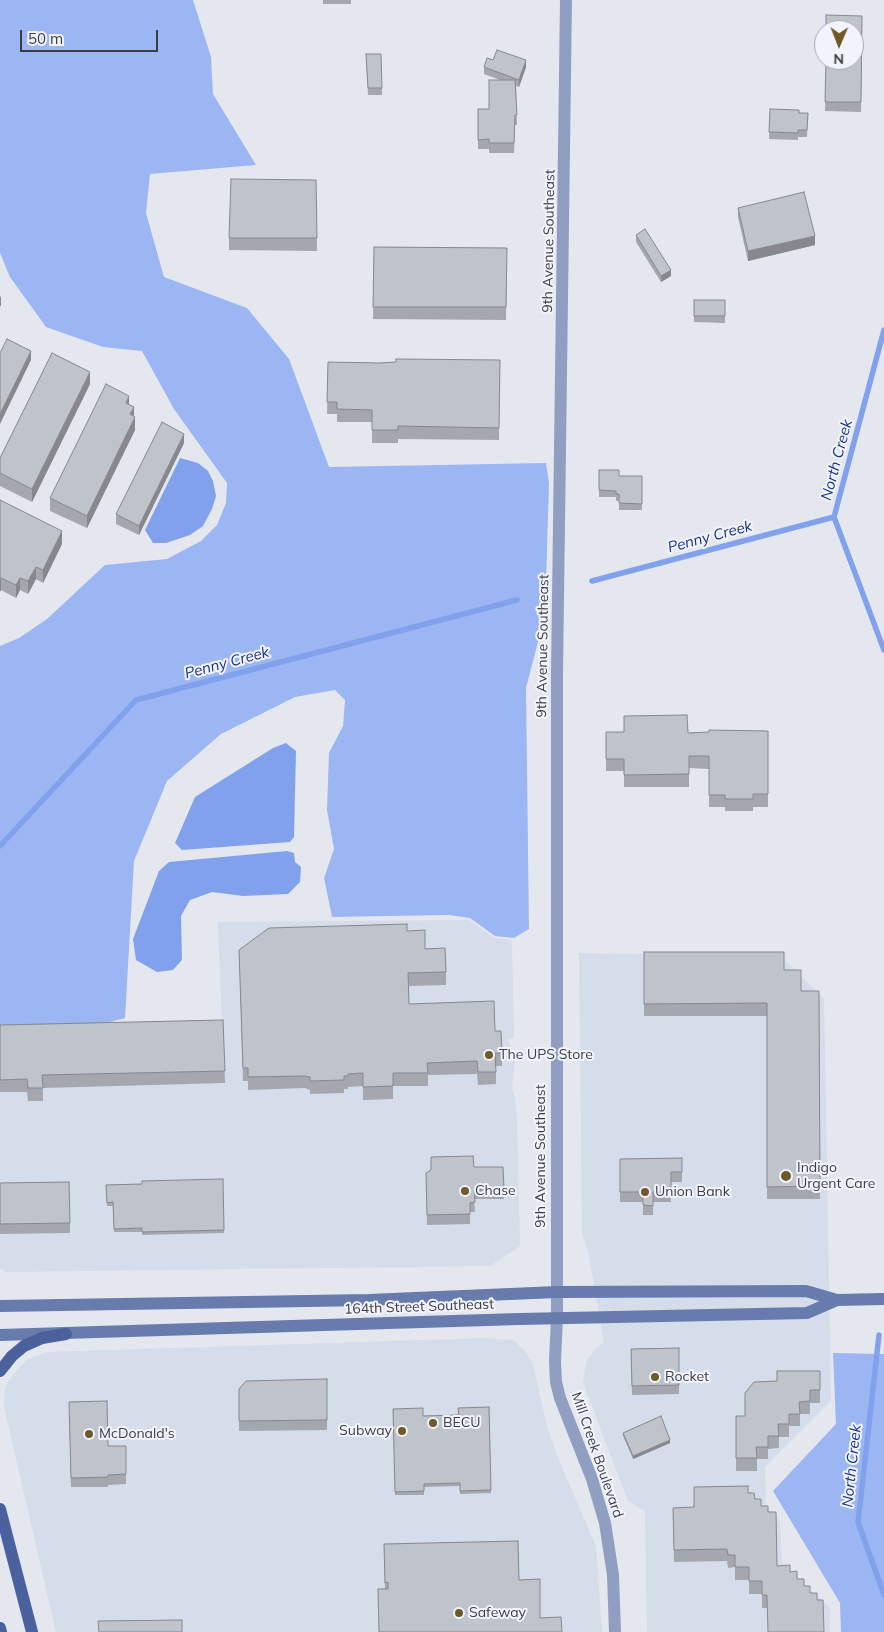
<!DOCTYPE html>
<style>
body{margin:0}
#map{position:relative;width:884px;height:1632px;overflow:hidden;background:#e4e7ee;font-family:Mulish,sans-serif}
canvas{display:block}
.north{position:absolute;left:814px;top:20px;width:50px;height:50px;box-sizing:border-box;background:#f1f4fc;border:1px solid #a8abb1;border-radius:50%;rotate:181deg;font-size:14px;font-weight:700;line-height:20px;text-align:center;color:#3b3d40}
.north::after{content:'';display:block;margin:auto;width:18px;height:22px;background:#6e5928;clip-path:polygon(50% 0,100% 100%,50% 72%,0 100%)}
.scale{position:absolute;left:20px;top:30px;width:138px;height:22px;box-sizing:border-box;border:2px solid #3b3d40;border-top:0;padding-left:6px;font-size:15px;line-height:18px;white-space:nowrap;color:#3b3d40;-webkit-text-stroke:4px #f1f4fc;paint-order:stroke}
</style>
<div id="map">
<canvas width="884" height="1632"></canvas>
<div class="north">N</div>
<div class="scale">50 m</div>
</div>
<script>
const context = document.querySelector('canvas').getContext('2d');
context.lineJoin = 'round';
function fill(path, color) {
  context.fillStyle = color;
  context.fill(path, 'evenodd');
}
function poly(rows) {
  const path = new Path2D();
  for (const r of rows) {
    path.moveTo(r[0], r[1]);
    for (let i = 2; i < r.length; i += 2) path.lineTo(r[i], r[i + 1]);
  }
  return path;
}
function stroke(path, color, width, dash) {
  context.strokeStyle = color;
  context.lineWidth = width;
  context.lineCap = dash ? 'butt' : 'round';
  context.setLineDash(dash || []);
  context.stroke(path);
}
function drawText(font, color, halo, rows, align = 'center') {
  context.font = font + ' Mulish,sans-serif';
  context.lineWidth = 4;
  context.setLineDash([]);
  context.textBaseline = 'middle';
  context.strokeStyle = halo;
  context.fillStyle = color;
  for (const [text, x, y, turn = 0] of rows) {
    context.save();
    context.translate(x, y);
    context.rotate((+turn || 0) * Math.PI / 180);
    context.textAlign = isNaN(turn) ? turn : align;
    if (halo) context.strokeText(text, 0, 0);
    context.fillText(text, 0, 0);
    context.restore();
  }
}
fill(poly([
 [469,920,494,938,512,940,514,1038,508,1039,515,1058,512,1089,515,1096,517,1123,520,1246,490,1266,6,1272,0,1268,0,1036,222,1029,218,922],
 [579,953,782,957,824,999,831,1401,765,1467,766,1507,780,1521,782,1563,830,1608,830,1632,647,1632,645,1511,628,1501,583,1383,586,1362,594,1350,604,1342,589,1256,582,1232],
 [486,1338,513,1340,525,1351,533,1364,547,1427,561,1465,596,1546,602,1632,56,1632,4,1407,5,1389,9,1380,27,1359,48,1352]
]), '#d5dcea');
fill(poly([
 [0,0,193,0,211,57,213,94,256,165,150,174,146,213,164,277,247,308,289,359,329,467,546,463,549,483,545,615,526,688,529,929,514,938,495,936,470,918,449,915,332,917,324,878,334,849,327,810,329,753,343,726,345,700,335,690,295,697,221,734,167,781,134,861,125,1018,87,1028,0,1031,0,646,19,638,47,619,105,565,167,559,201,541,217,525,226,503,227,483,174,409,142,351,103,347,46,327,10,277,0,253],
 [833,1353,884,1354,884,1632,841,1632,840,1603,773,1491,836,1424]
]), '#9cb6f4');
fill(poly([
 [180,458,198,463,208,471,213,481,216,496,212,509,203,526,190,535,166,543,153,543,145,530],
 [286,743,296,751,294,837,290,842,182,850,175,843,195,797,273,748],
 [287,851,294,853,295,862,301,867,300,882,288,894,243,896,212,892,190,900,181,916,182,960,173,970,157,972,136,960,133,939,159,871,169,862]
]), '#82a1ed');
stroke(poly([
 [884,330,834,517,884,650],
 [592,581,834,517],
 [0,846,136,700,517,600],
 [879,1335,858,1522,884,1595]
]), '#82a1ed', 5.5);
stroke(poly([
 [557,1318,557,673,566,0]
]), '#909fc1', 12);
stroke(poly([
 [557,1318,555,1361,556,1382,560,1398,592,1479,605,1523,613,1575,615,1632]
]), '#909fc1', 12);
stroke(poly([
 [0,1306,369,1300,557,1292,806,1291,837,1300,884,1299],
 [0,1335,519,1319,807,1313,837,1300]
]), '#677bac', 12);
stroke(poly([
 [0,1371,12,1356,24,1346,42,1338,66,1334],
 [0,1509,32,1632],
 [0,1628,1,1632]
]), '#4a619d', 12);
fill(poly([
 [323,0,351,0,351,4,323,4],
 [862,16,861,112,825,111,826,60],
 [366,54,382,88,382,95,368,95],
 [493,60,526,67,519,87,516,86,517,125,515,125,514,153,489,153,489,149,478,149,478,109,489,109,500,80,484,74,484,67],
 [770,109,799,113,808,113,807,137,798,137,798,140,769,139],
 [316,180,317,251,229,250,229,238],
 [738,208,815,245,748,261,738,217],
 [636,235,671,276,661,282,636,242],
 [374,247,507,248,506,320,373,319],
 [694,300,725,300,725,323,694,322],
 [500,360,499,440,398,439,398,443,372,443,372,422,337,422,337,414,327,414,328,362,379,363],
 [90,384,32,502,0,486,0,458],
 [129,405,134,416,135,430,87,528,50,511,50,498],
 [184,443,139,535,116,524,116,514],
 [599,470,619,476,642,476,642,510,619,510,619,501,616,501,616,497,599,497],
 [0,500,62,544,43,583,36,579,28,594,20,590,16,598,1,590],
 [768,731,768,807,753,807,753,811,725,811,725,807,709,807,709,769,689,768,689,787,624,787,624,771,606,771,606,732,688,733],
 [407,931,425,949,446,972,446,985,409,986,409,1004,495,1031,502,1053,502,1066,496,1066,496,1084,478,1085,477,1074,428,1075,428,1086,393,1086,393,1099,363,1100,363,1086,348,1087,348,1089,344,1089,344,1093,310,1094,310,1090,305,1088,248,1090,248,1081,243,1081,239,950],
 [644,952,784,970,801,991,819,991,820,1199,767,1199,767,1016,644,1016],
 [223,1020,225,1083,43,1088,43,1101,28,1101,27,1092,0,1092,0,1025],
 [682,1158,682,1182,671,1182,671,1202,653,1202,653,1215,643,1215,643,1202,620,1202,620,1159],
 [474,1167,503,1167,504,1199,474,1199,475,1212,470,1212,470,1224,427,1225,426,1173],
 [223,1179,224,1233,142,1235,142,1232,114,1232,113,1206,107,1206,106,1185,142,1184],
 [69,1182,70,1233,0,1234,0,1183],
 [679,1348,679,1394,632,1395,631,1349],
 [820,1371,820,1403,810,1403,810,1414,800,1414,800,1426,789,1426,789,1437,779,1437,779,1448,768,1449,768,1459,757,1459,757,1471,736,1471,736,1416,745,1416,777,1381],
 [327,1379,327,1430,239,1431,239,1389],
 [69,1402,108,1446,126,1446,126,1484,108,1485,108,1487,71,1487],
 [489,1407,491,1493,460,1494,460,1486,424,1487,424,1495,395,1495,393,1409,423,1416,458,1415],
 [623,1433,670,1443,633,1459,623,1436],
 [748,1493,761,1506,768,1506,767,1608,762,1608,762,1594,749,1594,749,1580,735,1580,735,1567,728,1568,727,1561,674,1562,673,1508,694,1507],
 [384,1544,519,1580,540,1618,385,1589]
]), '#a4a8ae');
fill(poly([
 [526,60,526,67,519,87,519,80],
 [815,236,815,245,748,261,748,251],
 [671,270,671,276,661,282,661,276],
 [1,295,1,305,0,307,0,298],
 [31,351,31,360,0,424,0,414],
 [90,372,90,384,32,502,32,489],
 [129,396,129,409,126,403],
 [134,407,134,420,135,417,135,430,87,528,87,516],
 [184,434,184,443,139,535,139,526],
 [62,531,62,544,43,583,43,570],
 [36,567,36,579,28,594,28,581],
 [1,578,1,590,0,592,0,580],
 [20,578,20,590,16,598,16,585],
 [670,1440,670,1443,633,1459,633,1456]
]), '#86888d');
const building = poly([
 [826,15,862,16,861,102,825,102,826,60,854,60,854,30,826,30,826,15],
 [497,50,526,60,519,80,484,67,487,58,493,60,497,50],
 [366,54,381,54,382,88,368,88,366,54],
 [489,80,515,80,517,115,515,115,514,143,489,143,489,139,478,140,478,109,489,109,489,80],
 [770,109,799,110,799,113,808,113,807,130,798,130,798,133,769,132,770,109],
 [231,179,316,180,317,238,229,238,231,179],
 [804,192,815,236,748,251,738,208,804,192],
 [645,229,671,270,661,276,636,235,645,229],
 [374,247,507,248,506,307,373,307,374,247],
 [694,300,725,300,725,316,694,316,694,300],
 [7,339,31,351,0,414,0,353,7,339],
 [52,353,90,372,32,489,0,473,0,458,52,353],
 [396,359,500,360,499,428,398,426,398,430,372,430,372,410,337,409,337,402,327,402,328,362,379,363,396,362,396,359],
 [106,384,129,396,126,403,134,407,130,414,135,417,87,516,50,498,106,384],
 [162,422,184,434,139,526,116,514,162,422],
 [599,470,619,470,619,476,642,476,642,504,619,503,619,494,616,494,616,491,599,490,599,470],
 [0,500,62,531,43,570,36,567,28,581,20,578,16,585,1,578,0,580,0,500],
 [687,715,688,733,709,732,709,730,768,731,768,794,753,794,753,799,725,799,725,795,709,795,709,756,689,756,689,774,624,775,624,759,606,759,606,732,624,732,624,716,687,715],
 [407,924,407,931,425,930,425,949,445,948,446,972,408,973,409,1004,494,1001,495,1031,501,1031,502,1053,495,1053,496,1072,478,1072,477,1061,427,1063,428,1073,393,1073,393,1086,363,1087,363,1073,348,1074,348,1076,344,1076,344,1080,310,1081,310,1077,305,1076,248,1077,248,1068,243,1068,239,950,269,928,407,924],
 [644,952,784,952,784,970,801,970,801,991,819,991,820,1186,767,1187,767,1003,644,1004,644,952],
 [223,1020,225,1071,42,1075,43,1088,28,1088,27,1079,0,1080,0,1025,223,1020],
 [473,1156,474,1167,503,1167,504,1189,474,1190,475,1202,470,1203,470,1214,427,1215,426,1173,431,1170,431,1157,473,1156],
 [682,1158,682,1172,671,1172,671,1192,653,1192,653,1206,643,1205,643,1192,620,1192,620,1159,682,1158],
 [223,1179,224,1230,142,1232,142,1228,114,1229,113,1202,107,1203,106,1185,142,1184,142,1181,223,1179],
 [69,1182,70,1223,0,1224,0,1183,69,1182],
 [679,1348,679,1385,632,1386,631,1349,679,1348],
 [777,1371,820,1371,820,1390,810,1390,810,1401,799,1402,800,1414,789,1414,789,1424,778,1424,779,1436,768,1436,768,1447,756,1447,757,1458,736,1458,736,1416,745,1416,745,1393,754,1382,777,1381,777,1371],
 [327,1379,327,1420,239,1421,239,1389,246,1381,327,1379],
 [107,1401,108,1446,126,1446,126,1474,108,1475,108,1477,71,1478,69,1402,107,1401],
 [489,1407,491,1490,460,1491,460,1483,424,1484,424,1491,395,1492,393,1409,423,1408,423,1416,459,1415,458,1408,489,1407],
 [661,1416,670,1440,633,1456,623,1433,661,1416],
 [748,1486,748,1493,754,1493,755,1499,761,1499,761,1506,768,1506,768,1512,776,1512,777,1566,790,1565,790,1572,797,1571,797,1579,804,1579,804,1586,810,1586,810,1593,817,1593,817,1600,823,1600,824,1632,768,1632,767,1595,762,1595,762,1581,749,1581,749,1567,735,1567,735,1555,728,1555,727,1549,674,1550,673,1508,694,1507,694,1487,748,1486],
 [518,1541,519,1580,540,1579,540,1618,561,1617,562,1632,379,1632,378,1589,388,1589,388,1582,385,1583,384,1544,518,1541],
 [182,1620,182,1632,99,1632,98,1621,182,1620]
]);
fill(building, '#bfc3ca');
stroke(building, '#86888d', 1);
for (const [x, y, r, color] of [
 [489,1055,5,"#6e5928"],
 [786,1176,6,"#6e5928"],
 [465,1191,5,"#6e5928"],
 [645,1192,5,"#6e5928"],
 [655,1377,5,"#6e5928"],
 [433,1423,5,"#6e5928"],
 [402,1431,5,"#6e5928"],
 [89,1434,5,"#6e5928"],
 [459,1613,5,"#6e5928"]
]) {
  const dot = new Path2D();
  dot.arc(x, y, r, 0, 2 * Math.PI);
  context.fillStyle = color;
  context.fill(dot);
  stroke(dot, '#f1f4fc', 2);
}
drawText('14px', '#3b3d40', '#f1f4fc', [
 ["9th Avenue Southeast",549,241,-89],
 ["9th Avenue Southeast",543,646,-89],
 ["9th Avenue Southeast",541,1156,-90],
 ["164th Street Southeast",419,1307,-2],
 ["Mill Creek Boulevard",597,1455,71]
]);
drawText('14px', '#3b3d40', '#f1f4fc', [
 ["The UPS Store",499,1055],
 ["Indigo",797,1168],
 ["Urgent Care",797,1184],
 ["Chase",475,1191],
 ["Union Bank",655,1192],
 ["Rocket",665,1377],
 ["BECU",443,1423],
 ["Subway",392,1431,"right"],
 ["McDonald's",99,1434],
 ["Safeway",469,1613]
], 'left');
drawText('italic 15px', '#193187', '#f1f4fc', [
 ["North Creek",837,460,-75],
 ["Penny Creek",710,537,-15],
 ["Penny Creek",227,663,-15],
 ["North Creek",852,1466,-84]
]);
</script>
